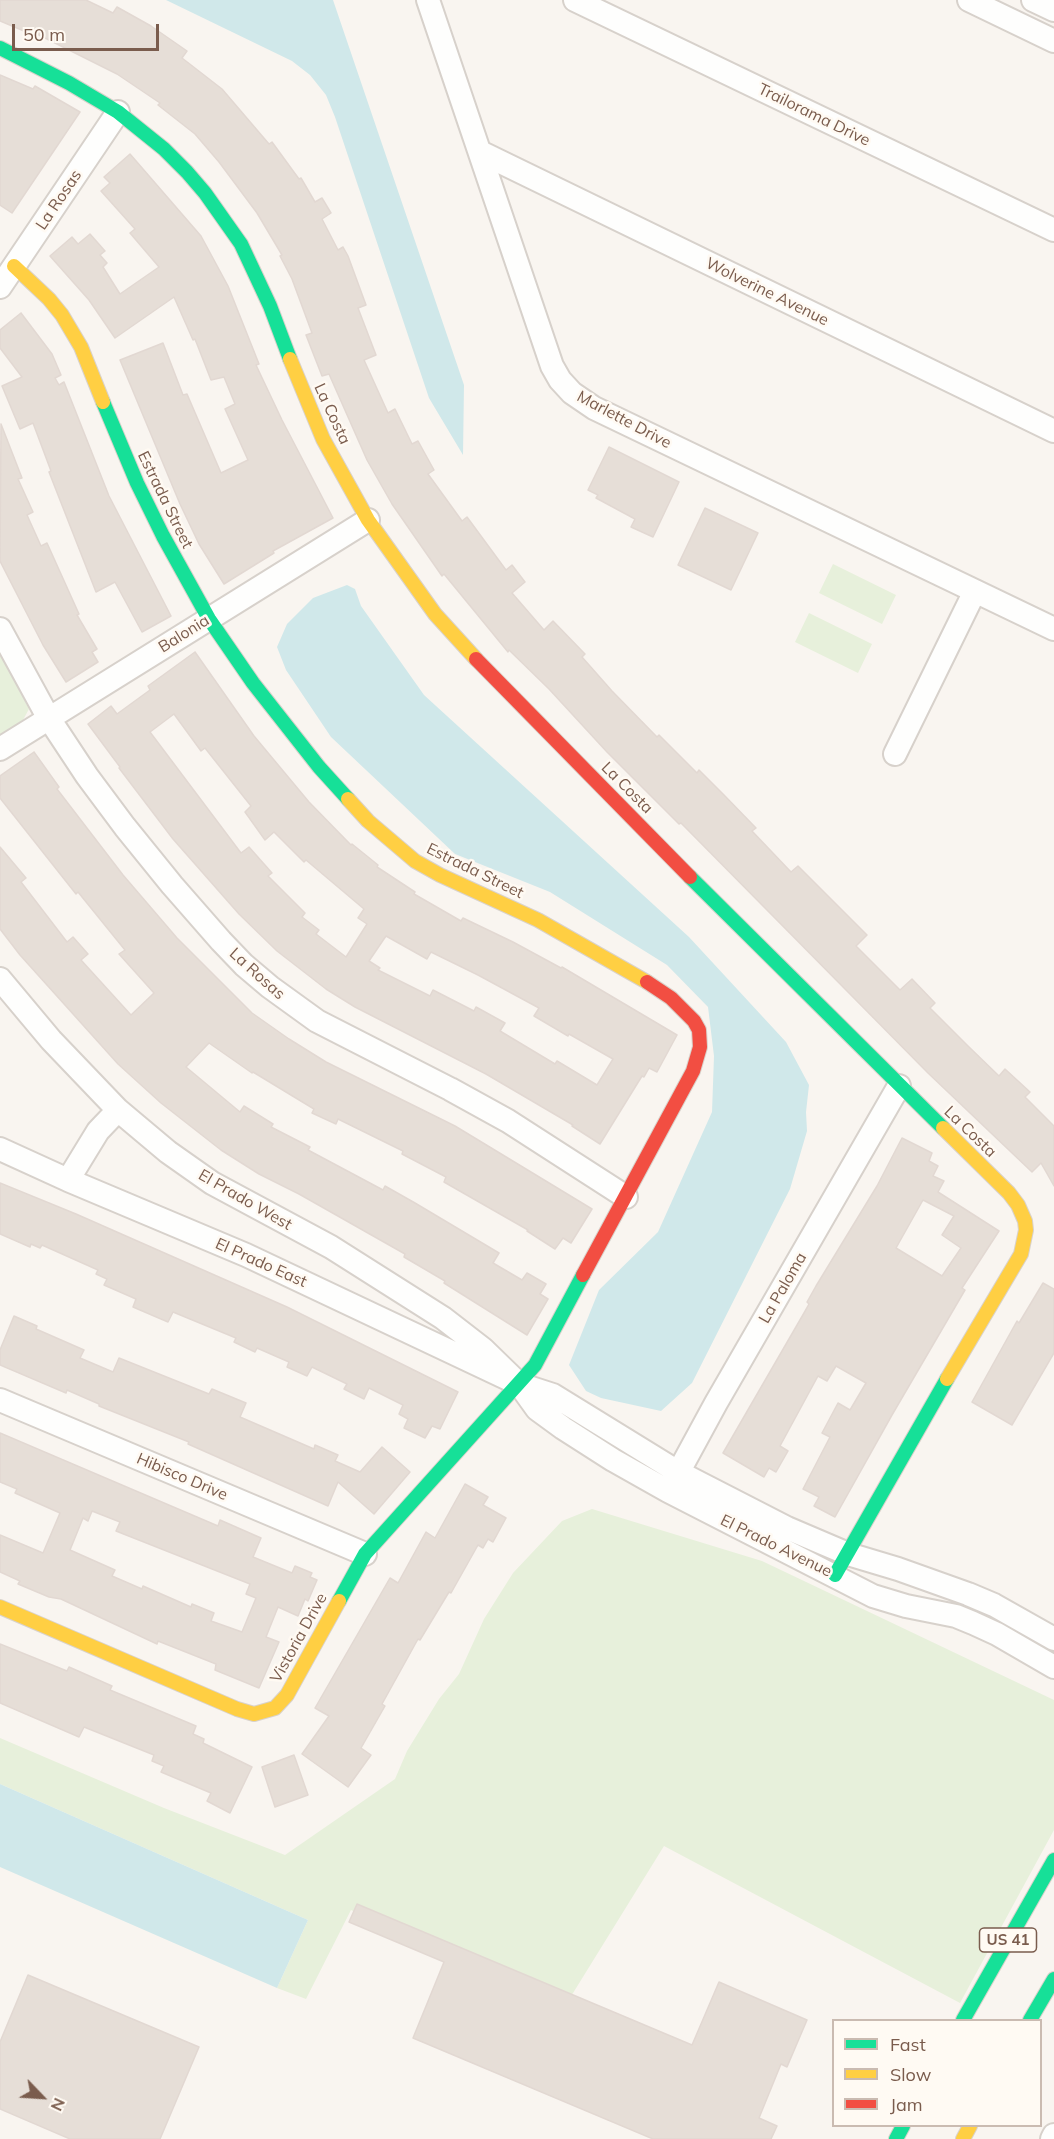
<!DOCTYPE html>
<style>
body{margin:0}
#map{position:relative;width:1054px;height:2139px;overflow:hidden;background:#f9f5f0;font-family:Mulish,sans-serif}
canvas{display:block}
.legend{position:absolute;left:832px;top:2019px;width:210px;height:108px;box-sizing:border-box;background:#fffaf3;border:2px solid #cabbb1;margin:0;padding:8px 10px;list-style:none;font-size:18px;color:#7a5c4d}
.legend li{display:flex;align-items:center;gap:12px;height:30px}
.legend b{width:30px;border:2px solid #cabbb1}
.north{position:absolute;left:12px;top:2067px;width:60px;height:60px;-webkit-text-stroke:4px #fffaf3;paint-order:stroke;rotate:115deg;font-size:16px;font-weight:700;line-height:24px;text-align:center;color:#7a5c4d}
.north::after{content:'';display:block;margin:auto;width:21px;height:27px;background:#7a5c4d;clip-path:polygon(50% 0,100% 100%,50% 72%,0 100%)}
.scale{position:absolute;left:12px;top:24px;width:147px;height:27px;box-sizing:border-box;border:3px solid #7a5c4d;border-top:0;padding-left:8px;font-size:18px;line-height:21px;white-space:nowrap;color:#7a5c4d;-webkit-text-stroke:4px #fffaf3;paint-order:stroke}
</style>
<div id="map">
<canvas width="1054" height="2139"></canvas>
<ul class="legend">
<li><b style="height:8px;background:#16e098"></b>Fast</li>
<li><b style="height:8px;background:#ffcf43"></b>Slow</li>
<li><b style="height:8px;background:#f24e42"></b>Jam</li>
</ul>
<div class="north">N</div>
<div class="scale">50 m</div>
</div>
<script>
const context = document.querySelector('canvas').getContext('2d');
context.lineJoin = 'round';
function fill(path, color) {
  context.fillStyle = color;
  context.fill(path, 'evenodd');
}
function poly(rows) {
  const path = new Path2D();
  for (const r of rows) {
    path.moveTo(r[0], r[1]);
    for (let i = 2; i < r.length; i += 2) path.lineTo(r[i], r[i + 1]);
  }
  return path;
}
function stroke(path, color, width, dash) {
  context.strokeStyle = color;
  context.lineWidth = width;
  context.lineCap = dash ? 'butt' : 'round';
  context.setLineDash(dash || []);
  context.stroke(path);
}
function drawText(font, color, halo, rows, align = 'center') {
  context.font = font + ' Mulish,sans-serif';
  context.lineWidth = 5;
  context.setLineDash([]);
  context.textBaseline = 'middle';
  context.strokeStyle = halo;
  context.fillStyle = color;
  for (const [text, x, y, turn = 0] of rows) {
    context.save();
    context.translate(x, y);
    context.rotate((+turn || 0) * Math.PI / 180);
    context.textAlign = isNaN(turn) ? turn : align;
    if (halo) context.strokeText(text, 0, 0);
    context.fillText(text, 0, 0);
    context.restore();
  }
}
fill(poly([
 [833,564,896,595,882,624,819,593],
 [809,613,872,644,858,673,795,642],
 [0,653,29,709,23,720,0,736],
 [592,1509,762,1561,1054,1700,1054,1830,960,2003,664,1846,565,2006,351,1910,306,1999,277,1988,308,1920,0,1784,0,1738,164,1808,285,1855,395,1779,407,1751,439,1699,459,1674,484,1619,513,1573,562,1521]
]), '#e7f0db');
fill(poly([
 [166,0,333,0,464,385,463,455,429,398,335,117,326,95,310,75,292,61],
 [347,585,355,589,361,606,424,695,689,937,786,1042,809,1085,806,1112,807,1131,790,1189,692,1383,661,1411,601,1398,586,1391,569,1365,599,1290,658,1232,712,1112,714,1056,708,1007,667,965,550,892,455,854,331,737,286,670,277,647,287,624,313,598],
 [0,1784,308,1920,277,1988,0,1867]
]), '#d0e8ea');
const building = poly([
 [0,0,86,0,113,13,117,7,151,26,187,51,182,58,222,89,269,144,272,142,299,179,301,178,315,202,322,198,331,213,322,219,338,250,343,247,348,256,366,305,358,308,376,355,364,360,388,413,395,409,412,444,418,441,434,470,428,474,462,521,467,517,506,570,512,565,525,582,512,593,544,630,553,621,585,654,582,657,612,691,657,737,659,735,697,773,699,770,724,795,756,828,752,831,791,872,798,866,867,935,856,946,900,990,912,979,935,1003,930,1008,968,1046,999,1076,1005,1069,1030,1092,1025,1097,1054,1126,1054,1186,1041,1163,1032,1172,928,1073,681,823,679,824,607,752,549,689,509,650,508,652,444,574,442,576,392,504,367,460,329,374,322,376,306,335,312,333,292,279,280,256,282,255,257,213,219,162,195,134,158,105,160,103,117,74,25,28,24,31,0,21,0,0],
 [0,75,33,89,35,86,80,112,12,213,0,205,0,75],
 [130,154,201,236,228,286,259,364,256,365,282,420,333,518,273,551,274,553,224,584,199,544,180,504,120,360,163,343,183,395,187,394,221,473,248,460,225,409,235,404,224,377,211,380,195,339,193,340,174,297,115,338,89,300,50,256,72,237,78,244,90,234,105,251,100,255,107,263,103,267,120,294,159,267,130,233,135,229,101,191,110,183,104,177,130,154],
 [21,313,52,354,61,375,55,378,59,385,64,382,109,496,171,616,142,632,115,582,96,592,49,472,51,471,33,423,20,429,2,386,22,377,0,348,0,330,21,313],
 [1,424,22,478,18,479,33,512,27,515,41,546,47,543,79,614,77,615,97,649,92,652,98,662,66,682,43,645,0,561,1,424],
 [609,447,679,482,653,537,631,527,635,519,596,498,598,495,588,490,609,447],
 [705,508,758,533,731,590,678,565,705,508],
 [195,652,254,736,309,802,351,845,352,844,378,865,377,867,415,892,414,894,461,921,463,918,513,942,561,968,562,967,677,1035,657,1072,649,1068,644,1077,642,1076,600,1144,572,1126,573,1125,486,1074,355,1007,326,989,277,951,239,914,173,839,119,768,120,767,88,724,111,706,117,714,150,690,148,686,195,652],
 [174,714,201,751,205,748,251,806,245,812,265,840,274,832,304,862,306,860,364,909,358,918,367,924,346,957,316,934,319,930,302,917,305,913,268,876,272,873,249,847,241,853,150,732,174,714],
 [386,936,427,959,431,952,478,975,539,1008,534,1016,568,1036,569,1034,613,1059,597,1085,557,1061,555,1064,500,1031,505,1023,476,1007,474,1011,433,990,430,996,378,970,380,968,369,961,386,936],
 [34,752,59,787,57,789,123,875,177,938,252,1013,289,1039,326,1062,455,1126,592,1209,571,1243,563,1238,555,1249,527,1231,528,1230,444,1182,446,1177,402,1154,403,1151,338,1119,336,1124,312,1113,314,1109,253,1072,252,1073,209,1043,186,1067,240,1112,244,1106,273,1124,271,1127,310,1147,308,1150,383,1190,385,1186,415,1203,499,1253,493,1263,522,1280,527,1273,546,1284,540,1294,548,1299,527,1335,444,1283,445,1281,404,1257,405,1254,299,1194,259,1174,221,1150,161,1103,118,1064,20,955,0,929,0,847,26,878,21,882,67,942,73,937,88,954,81,960,131,1015,154,993,119,954,125,950,78,892,76,894,0,798,0,776,34,752],
 [902,1138,932,1153,929,1161,938,1166,933,1176,944,1181,938,1192,999,1231,962,1288,965,1290,892,1415,835,1517,814,1506,819,1497,803,1489,830,1437,822,1433,838,1403,850,1410,866,1383,836,1366,827,1381,818,1376,780,1446,788,1451,776,1472,769,1468,764,1477,723,1453,804,1313,809,1304,807,1302,816,1286,877,1186,902,1138],
 [923,1200,954,1216,942,1235,961,1248,942,1276,896,1248,923,1200],
 [0,1183,76,1214,287,1307,458,1392,440,1429,432,1426,425,1438,404,1428,408,1419,399,1414,403,1405,369,1388,364,1399,344,1389,347,1384,312,1367,307,1376,287,1367,289,1362,257,1348,255,1352,234,1342,236,1338,173,1312,168,1322,133,1307,136,1299,104,1285,107,1279,96,1274,98,1270,42,1245,40,1248,31,1244,30,1247,0,1234,0,1183],
 [1043,1283,1054,1289,1054,1353,1012,1425,972,1402,1017,1321,1019,1323,1043,1283],
 [14,1316,37,1326,36,1329,84,1350,80,1358,113,1372,119,1358,209,1394,212,1389,246,1403,240,1417,314,1449,315,1445,338,1455,335,1461,360,1472,382,1447,410,1472,374,1514,338,1482,328,1506,188,1444,189,1442,99,1406,99,1404,67,1390,66,1393,0,1365,0,1350,14,1316],
 [0,1433,218,1526,220,1520,261,1538,253,1557,292,1573,295,1566,312,1573,310,1577,317,1580,308,1601,305,1599,298,1616,278,1607,266,1637,279,1642,259,1688,215,1670,216,1664,158,1641,157,1644,61,1599,49,1597,18,1584,20,1581,0,1572,0,1535,43,1553,60,1513,15,1493,17,1489,0,1482,0,1433],
 [92,1511,120,1522,116,1531,250,1584,246,1594,256,1598,242,1632,211,1621,214,1613,192,1604,191,1607,143,1586,142,1589,112,1576,115,1570,70,1550,83,1518,88,1521,92,1511],
 [465,1484,488,1497,483,1505,506,1518,493,1542,488,1539,483,1548,478,1545,451,1593,449,1592,420,1640,418,1639,382,1704,385,1706,361,1748,371,1755,348,1787,302,1754,329,1716,315,1708,390,1578,398,1583,426,1532,435,1538,465,1484],
 [0,1644,67,1671,69,1667,112,1686,110,1690,196,1726,193,1734,204,1739,203,1743,252,1767,230,1813,207,1801,211,1793,161,1772,164,1766,152,1761,154,1755,84,1727,79,1737,0,1703,0,1644],
 [294,1755,308,1795,275,1807,262,1767,294,1755],
 [357,1904,692,2045,719,1982,807,2020,787,2067,781,2064,759,2118,777,2126,771,2139,653,2139,413,2038,444,1962,349,1922,357,1904],
 [28,1975,199,2047,160,2139,70,2139,0,2109,0,2042,28,1975]
]);
fill(building, '#e6ded7');
stroke(building, '#e2d8d2', 1.5);
const street = poly([
 [428,0,552,366,560,380,572,393,594,408,1054,629],
 [575,0,1054,230],
 [969,0,1054,41],
 [1033,0,1054,10],
 [480,152,1054,431],
 [0,287,118,112],
 [0,629,48,717,87,776,125,827,172,885,221,941,244,965,270,987,317,1021,450,1089,508,1121,626,1197],
 [0,749,368,520],
 [895,754,975,591],
 [0,979,51,1040,118,1110,168,1152,212,1183,331,1247,443,1318,483,1349,519,1384,537,1409,563,1428,613,1460,668,1491,873,1596,906,1606,956,1616,973,1623,997,1634,1054,1667],
 [0,1149,68,1180,246,1255,519,1384,553,1395,678,1472,787,1528,848,1554,898,1569,968,1594,994,1605,1054,1639],
 [68,1180,98,1131,118,1110],
 [0,1400,365,1554],
 [672,1484,716,1403,899,1086],
 [1052,2139,1054,2135]
]);
const fast = poly([
 [0,48,69,83,118,112,164,149,187,172,205,193,241,244,270,306,290,359],
 [103,402,137,483,163,536,209,619,253,683,319,767,348,799],
 [690,877,943,1128],
 [835,1575,947,1379],
 [339,1601,365,1554,535,1365,583,1275],
 [963,2020,1054,1860],
 [1030,2020,1054,1979],
 [896,2139,903,2126]
]);
const slow = poly([
 [14,266,49,299,62,315,81,347,103,402],
 [290,359,323,439,368,520,435,614,476,659],
 [348,799,368,821,415,861,440,875,538,920,647,982],
 [943,1128,1009,1193,1018,1205,1025,1221,1026,1230,1021,1254,947,1379],
 [0,1607,237,1709,254,1714,275,1708,287,1695,339,1601],
 [963,2139,970,2126]
]);
const jam = poly([
 [476,659,690,877],
 [583,1275,693,1071,700,1047,699,1030,694,1021,671,998,647,982]
]);
stroke(street, '#d7d1cb', 26);
stroke(fast, '#d9d2cb', 16);
stroke(slow, '#d9d2cb', 16);
stroke(jam, '#d9d2cb', 16);
stroke(street, '#fefefd', 22);
stroke(fast, '#16e098', 14);
stroke(slow, '#ffcf43', 14);
stroke(jam, '#f24e42', 14);
for (const [x, y, w] of [
 [1008,1940,57]
]) {
  const box = new Path2D();
  box.roundRect(x - w / 2, y - 12, w, 24, 4.5);
  context.fillStyle = '#fffaf3';
  context.fill(box);
  stroke(box, '#7a5c4d', 1.5);
}
drawText('bold 15px', '#7a5c4d', null, [
 ["US 41",1008,1940]
]);
drawText('16px', '#7a5c4d', '#fffaf3', [
 ["Trailorama Drive",814,115,26],
 ["La Rosas",59,200,-56],
 ["Wolverine Avenue",767,292,26],
 ["La Costa",332,414,65],
 ["Marlette Drive",624,420,28],
 ["Estrada Street",165,500,64],
 ["Balonia",184,634,-32],
 ["La Costa",627,788,45],
 ["Estrada Street",475,871,26],
 ["La Rosas",257,974,42],
 ["La Costa",970,1132,44],
 ["El Prado West",245,1200,30],
 ["El Prado East",261,1263,24],
 ["La Paloma",783,1288,-60],
 ["Hibisco Drive",182,1477,23],
 ["El Prado Avenue",776,1546,26],
 ["Vistoria Drive",299,1638,-61]
]);
</script>
